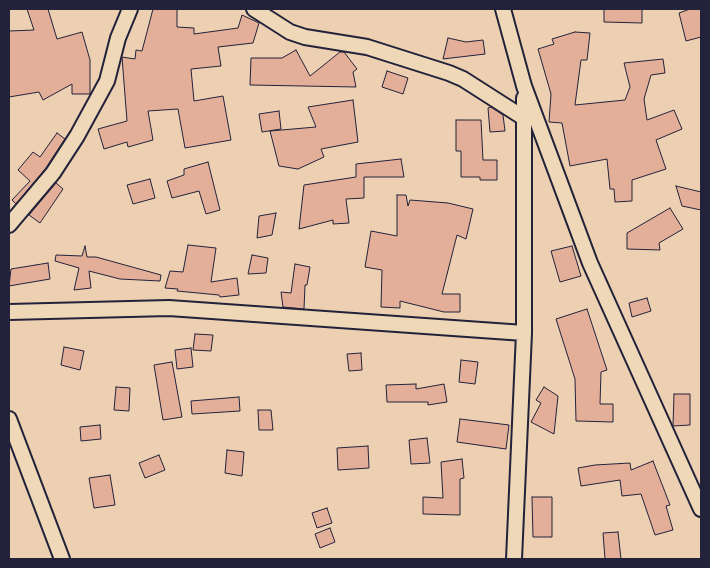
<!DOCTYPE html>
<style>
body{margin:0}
#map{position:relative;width:710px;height:568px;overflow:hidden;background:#edd0b1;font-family:Itim,sans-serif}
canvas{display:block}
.frame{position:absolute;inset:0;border:10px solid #22223b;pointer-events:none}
</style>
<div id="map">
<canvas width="710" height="568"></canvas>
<div class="frame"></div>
</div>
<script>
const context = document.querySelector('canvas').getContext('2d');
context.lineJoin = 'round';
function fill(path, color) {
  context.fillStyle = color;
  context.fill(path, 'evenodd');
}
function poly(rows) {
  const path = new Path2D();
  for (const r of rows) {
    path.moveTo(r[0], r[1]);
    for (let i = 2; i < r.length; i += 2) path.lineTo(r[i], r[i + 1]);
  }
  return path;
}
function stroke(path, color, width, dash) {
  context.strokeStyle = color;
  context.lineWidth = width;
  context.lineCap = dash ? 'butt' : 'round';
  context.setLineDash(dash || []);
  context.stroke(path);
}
const building = poly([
 [27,9,48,9,57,39,82,32,90,60,90,94,72,94,72,84,43,100,39,92,9,97,9,31,34,30,27,9],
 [153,9,177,9,177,27,194,28,194,34,238,28,242,15,259,23,253,43,218,47,221,66,191,69,194,101,223,96,231,140,185,148,178,109,148,111,153,140,128,147,127,142,104,149,98,129,127,121,122,57,135,59,136,50,142,51,153,9],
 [604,9,642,9,642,23,604,22,604,9],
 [690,9,701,9,701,37,686,41,679,13,690,9],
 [575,32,590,33,587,60,581,60,575,105,625,100,630,87,624,63,663,59,665,73,651,75,644,99,647,120,674,110,682,129,656,140,666,169,632,180,632,201,615,202,614,189,610,189,607,159,570,166,562,123,549,122,551,94,538,49,554,44,552,39,575,32],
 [448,38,466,42,483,40,485,54,443,59,448,38],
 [296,50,310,76,340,52,344,52,357,69,353,72,356,87,250,85,251,58,282,58,296,50],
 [387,71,408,78,403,94,382,87,387,71],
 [353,100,358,142,321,149,324,157,298,169,279,166,270,131,316,127,308,107,353,100],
 [491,107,503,115,505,131,490,132,488,108,491,107],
 [279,111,281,129,262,132,259,114,279,111],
 [456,120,481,120,483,160,497,160,497,180,480,180,480,177,461,177,461,151,456,151,456,120],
 [57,133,65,139,46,168,16,204,12,200,30,181,18,170,33,152,40,157,57,133],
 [401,159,404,177,364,177,364,198,346,199,349,223,333,224,333,220,299,229,304,185,356,177,356,164,401,159],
 [208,162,220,210,206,214,199,191,172,198,167,181,184,175,184,169,208,162],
 [150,179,155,198,133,204,127,185,150,179],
 [56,183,63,189,40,223,29,215,56,183],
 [676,186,701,192,701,210,682,206,676,186],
 [397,195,406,195,408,206,410,200,448,203,473,209,466,239,457,235,442,294,460,294,460,312,444,312,400,301,400,308,381,307,382,270,365,267,371,231,397,236,397,195],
 [670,208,683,229,659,243,660,250,627,249,627,233,670,208],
 [276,213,272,235,257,238,259,216,276,213],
 [188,245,216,248,211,282,237,278,239,295,220,297,219,295,177,291,178,289,165,288,170,271,183,272,188,245],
 [85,246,87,257,96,257,161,275,160,281,120,279,89,271,91,288,74,290,79,268,55,261,56,255,82,256,85,246],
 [572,246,581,276,560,282,551,251,572,246],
 [252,255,268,258,266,273,248,274,252,255],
 [48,263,50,279,9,286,11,269,48,263],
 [295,264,310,267,307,285,305,285,304,309,283,307,281,292,291,293,295,264],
 [647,298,651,311,632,317,629,303,647,298],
 [587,309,607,370,601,372,600,404,613,404,613,422,576,421,575,379,556,319,587,309],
 [195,334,213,335,211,351,193,350,195,334],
 [64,347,84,351,80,370,61,365,64,347],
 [191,348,193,367,177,369,175,350,191,348],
 [361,353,362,370,349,371,347,354,361,353],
 [461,360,478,362,475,384,459,382,461,360],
 [172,362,182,417,163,420,154,365,172,362],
 [416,384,416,389,444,384,447,402,428,405,428,402,387,402,386,385,416,384],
 [116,387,130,388,129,411,114,410,116,387],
 [544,387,558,396,554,434,531,422,541,403,536,400,544,387],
 [674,394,690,394,690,425,673,426,674,394],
 [239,397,240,411,192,414,191,401,239,397],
 [258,410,271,410,273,430,259,430,258,410],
 [460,419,509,425,506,449,457,442,460,419],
 [100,425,101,439,81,441,80,427,100,425],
 [427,438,430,463,411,464,409,440,427,438],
 [368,446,369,468,338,470,337,448,368,446],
 [227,450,244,452,242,476,225,473,227,450],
 [159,455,165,470,145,478,139,463,159,455],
 [462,459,464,478,460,479,460,515,423,514,423,497,443,498,441,462,462,459],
 [653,461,670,505,666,506,673,530,655,535,641,494,622,496,620,480,581,486,578,468,595,465,630,463,631,470,653,461],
 [110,475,115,505,94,508,89,478,110,475],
 [532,497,552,497,552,537,533,537,532,497],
 [327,508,332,523,317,528,312,513,327,508],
 [330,528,335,542,320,548,315,534,330,528],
 [618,532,621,559,605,559,603,533,618,532]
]);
fill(building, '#e4af98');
stroke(building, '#22223b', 1);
const minor = poly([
 [254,9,290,32,305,37,367,47,449,73,463,79,524,118],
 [503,9,524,86,590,263,701,509],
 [9,225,53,173,77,136,107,81,118,38,130,9],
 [9,312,169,308,524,333],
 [9,419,62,559],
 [514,559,524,333,524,98]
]);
stroke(minor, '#22223b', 18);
stroke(minor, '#efd8b7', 14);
</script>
